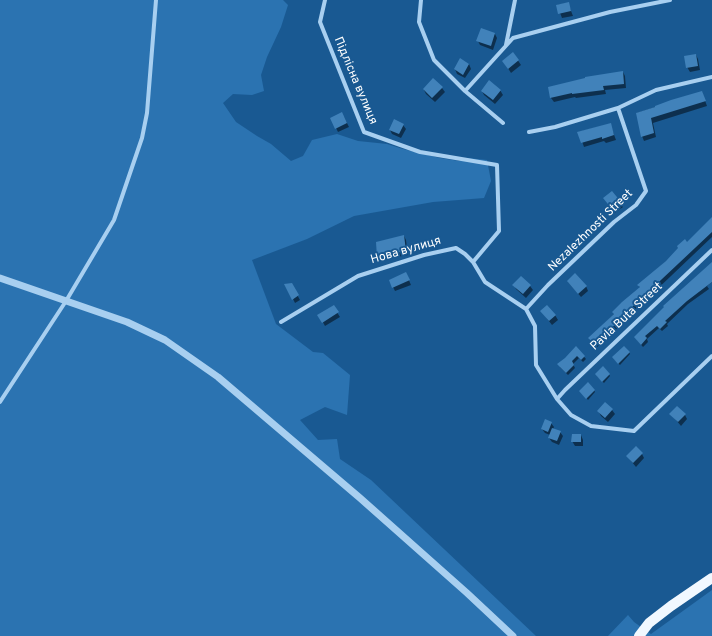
<!DOCTYPE html>
<meta charset="utf-8">
<style>
body{margin:0}
canvas{display:block;background:#195992}
</style>
<canvas width="712" height="636"></canvas>
<script>
const context = document.querySelector('canvas').getContext('2d');
context.lineJoin = 'round';
function fill(path, color) {
  context.fillStyle = color;
  context.fill(path, 'evenodd');
}
function poly(rows) {
  const path = new Path2D();
  for (const r of rows) {
    path.moveTo(r[0], r[1]);
    for (let i = 2; i < r.length; i += 2) path.lineTo(r[i], r[i + 1]);
  }
  return path;
}
function stroke(path, color, width, dash) {
  context.strokeStyle = color;
  context.lineWidth = width;
  context.lineCap = dash ? 'butt' : 'round';
  context.setLineDash(dash || []);
  context.stroke(path);
}
function drawText(font, color, halo, rows, align = 'center') {
  context.font = font + ' Overpass,sans-serif';
  context.lineWidth = 4;
  context.setLineDash([]);
  context.textBaseline = 'middle';
  context.strokeStyle = halo;
  context.fillStyle = color;
  for (const [text, x, y, turn = 0] of rows) {
    context.save();
    context.translate(x, y);
    context.rotate((+turn || 0) * Math.PI / 180);
    context.textAlign = isNaN(turn) ? turn : align;
    if (halo) context.strokeText(text, 0, 0);
    context.fillText(text, 0, 0);
    context.restore();
  }
}
fill(poly([
 [0,0,283,0,288,5,281,27,267,57,261,75,264,91,252,95,233,94,223,103,236,122,257,136,271,144,291,161,303,156,312,140,337,134,358,141,387,144,403,149,440,158,459,161,467,158,487,160,491,181,484,198,433,202,354,216,307,239,252,260,276,324,313,352,323,353,350,375,347,415,325,407,300,420,318,440,337,439,340,459,371,480,536,636,0,636],
 [712,590,712,636,608,636,628,615,634,622,651,634]
]), '#2b73b1');
fill(poly([
 [568,3,573,16,562,18,557,5],
 [495,34,497,38,493,50,480,45,478,41],
 [513,53,521,65,511,73,506,65],
 [696,55,698,59,700,70,690,72,687,67],
 [469,64,471,69,465,78,457,74,455,69],
 [623,72,625,76,626,88,605,90,606,94,576,98,575,97,554,102,551,98,549,88],
 [442,88,445,92,435,102,426,94,424,90],
 [500,90,503,95,495,104,484,95,482,91],
 [702,92,707,106,653,123,656,137,644,141,642,136,637,113],
 [344,117,349,127,338,132,336,128],
 [610,124,616,140,606,143,604,141,584,147,579,132],
 [403,125,406,129,401,138,392,134,390,130],
 [612,192,623,207,615,213,607,202],
 [712,219,712,237,630,315,630,317,608,337,609,339,597,347,590,338,640,288,639,285,687,243],
 [404,236,406,240,408,255,381,260,378,256],
 [712,263,712,282,707,286,709,289,688,304,667,324,668,326,662,331,659,328,647,339,648,342,643,347,637,340],
 [408,278,411,285,395,291,393,287],
 [568,282,586,286,588,291,581,297],
 [291,284,300,300,295,303,286,285],
 [514,285,530,286,533,290,526,298,516,289],
 [333,306,340,317,325,326,319,315],
 [542,312,555,315,558,320,552,325],
 [576,348,586,359,583,362,579,358,573,364,575,368,568,375,560,367],
 [629,352,630,354,620,365,614,359],
 [609,374,610,376,604,383,597,376],
 [594,390,595,392,588,400,582,392],
 [612,410,615,414,608,422,601,416,599,412],
 [671,414,685,415,687,419,681,426],
 [551,423,554,427,553,429,560,432,563,436,559,445,552,442,549,438,550,435,545,433,542,429],
 [581,435,583,440,583,446,575,446,572,441],
 [642,454,644,458,636,467,627,456]
]), '#0007');
fill(poly([
 [569,2,571,11,558,14,556,5],
 [481,28,495,33,491,46,476,41],
 [513,52,519,60,508,69,502,61],
 [696,54,698,66,686,68,684,56],
 [460,58,469,64,463,75,454,69],
 [623,71,624,84,603,86,604,90,572,94,572,93,550,98,548,87,585,78,585,77],
 [433,78,443,87,432,98,423,89],
 [489,80,501,90,493,100,481,91],
 [702,91,706,101,651,118,654,133,641,137,636,113,655,107,655,106,671,100],
 [342,112,347,123,335,129,330,118],
 [394,119,404,124,399,134,389,130],
 [611,123,614,135,602,139,602,137,581,143,577,132],
 [612,191,621,202,612,209,603,198],
 [712,217,712,232,628,311,629,312,606,333,608,334,595,344,588,338,614,314,612,312,622,302,640,287,637,285,666,261,678,248,677,246,685,239,687,242],
 [404,235,406,251,377,257,376,242],
 [712,262,712,282,687,301,665,321,667,322,660,329,657,326,645,336,647,338,641,345,634,337,664,307,663,306],
 [406,272,410,280,392,288,389,280],
 [575,273,587,286,578,294,567,281],
 [521,276,531,285,523,294,512,285],
 [292,283,299,295,292,300,284,284],
 [334,305,339,312,322,323,317,315],
 [547,305,556,315,549,321,540,311],
 [576,346,585,356,581,360,577,356,572,361,574,365,566,373,557,364,565,358],
 [624,346,630,352,618,364,612,357],
 [603,366,610,374,602,382,595,374],
 [588,382,595,390,586,399,579,391],
 [605,402,613,409,605,418,597,411],
 [677,406,686,414,678,422,669,414],
 [545,419,552,422,548,432,541,429],
 [552,428,561,431,557,441,548,438],
 [572,434,581,434,581,442,571,442],
 [636,446,643,453,633,463,626,456]
]), '#4182ba');
stroke(poly([
 [325,0,320,22,364,132,420,152,497,165,499,231,473,262],
 [421,0,419,22,434,60,465,91,503,123],
 [506,45,515,0],
 [465,91,513,38,610,12,670,0],
 [618,108,646,191,636,205,614,222,548,285,526,309,535,326,536,365,557,399,571,415,591,426,634,431,712,356],
 [529,132,555,127,618,108,656,90,712,77],
 [281,322,358,276,424,255,456,248,465,254,473,262,485,282,526,309],
 [557,399,565,390,712,250],
 [0,402,66,301,114,220,142,138,147,113,156,0]
]), '#a8cff0', 4);
stroke(poly([
 [0,278,127,322,165,340,218,377,360,498,467,593,513,636]
]), '#a8cff0', 7);
stroke(poly([
 [639,636,649,623,671,606,712,578]
]), '#f1f8ff', 10);
drawText('12px', '#fff', '#195992', [
 ["Підлісна вулиця",355,81,67],
 ["Nezalezhnosti Street",591,231,-44],
 ["Нова вулиця",406,251,-16],
 ["Pavla Buta Street",627,317,-43]
]);
</script>
